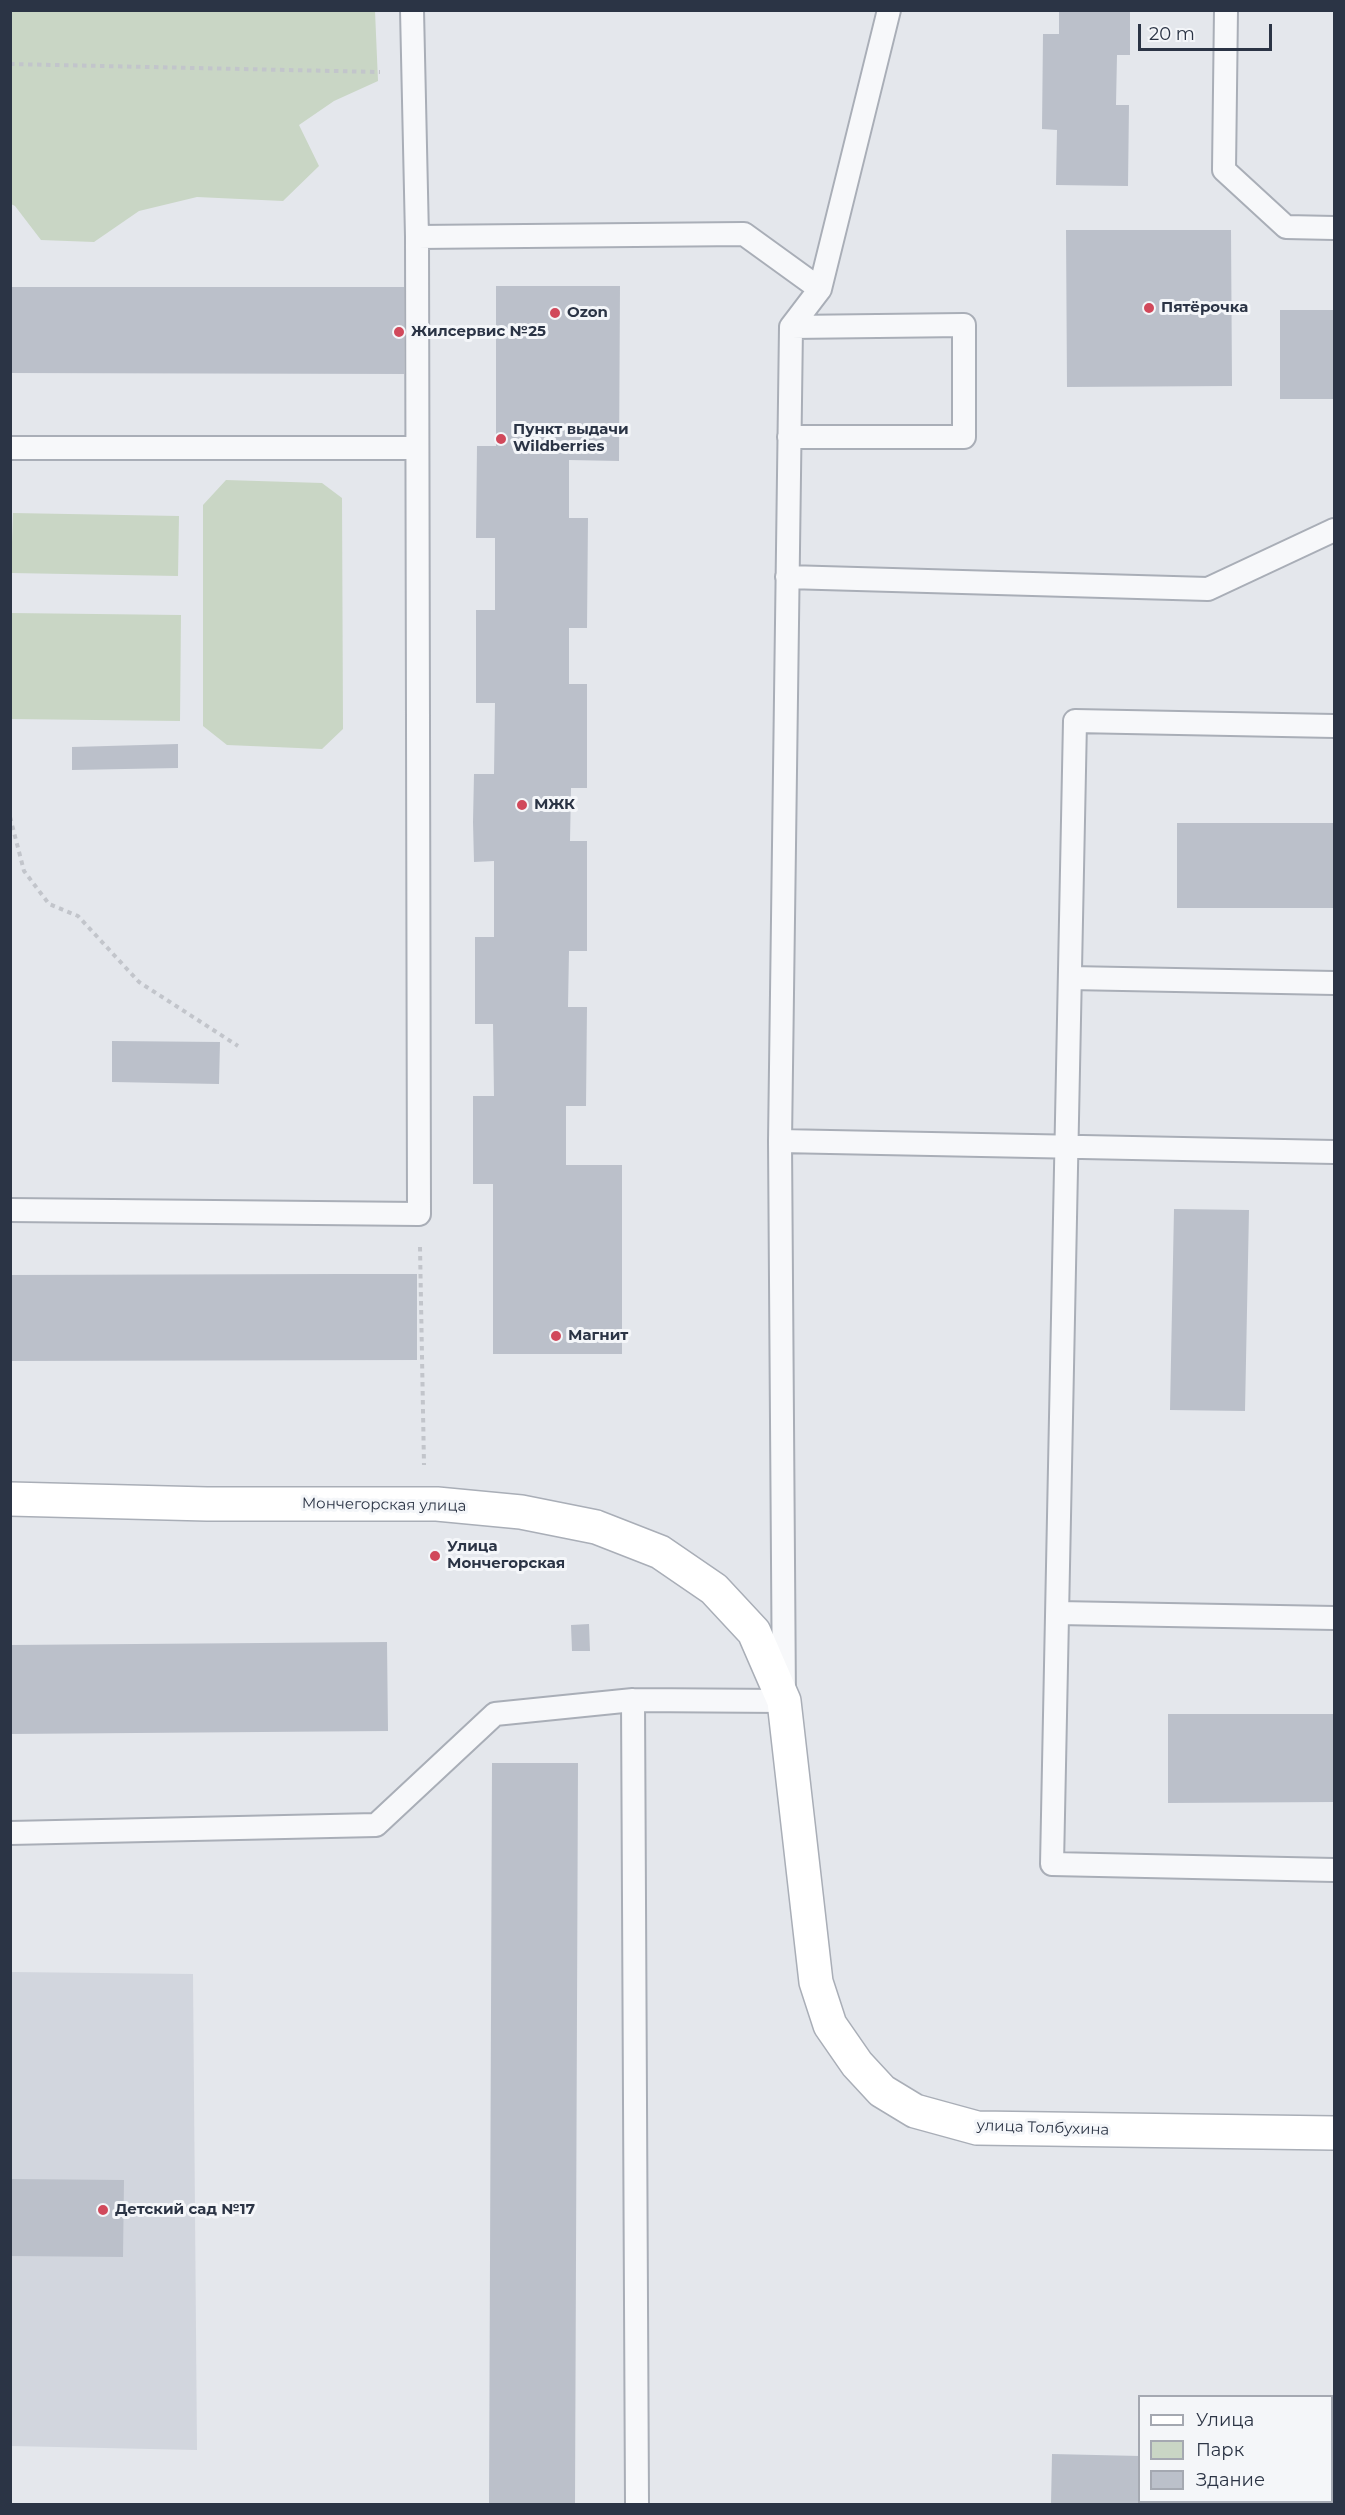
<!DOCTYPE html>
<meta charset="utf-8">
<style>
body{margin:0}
#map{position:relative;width:1345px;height:2515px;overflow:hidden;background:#e4e7ec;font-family:Montserrat,sans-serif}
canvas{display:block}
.frame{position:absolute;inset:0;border:12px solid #2b3445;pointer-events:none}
.legend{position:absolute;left:1138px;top:2395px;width:195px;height:108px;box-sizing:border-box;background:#f4f6f9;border:2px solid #a4a8b1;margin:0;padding:8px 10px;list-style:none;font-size:18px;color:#2b3445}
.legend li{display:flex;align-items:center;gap:12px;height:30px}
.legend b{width:30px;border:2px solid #a4a8b1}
.scale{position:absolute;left:1138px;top:24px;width:134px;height:27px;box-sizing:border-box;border:3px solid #2b3445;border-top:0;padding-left:8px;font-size:18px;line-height:21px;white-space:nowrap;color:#2b3445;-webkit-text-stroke:4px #f4f6f9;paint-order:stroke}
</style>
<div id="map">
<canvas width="1345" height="2515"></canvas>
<div class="frame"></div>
<ul class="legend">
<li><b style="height:8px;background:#fff"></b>Улица</li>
<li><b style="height:16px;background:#c9d6c5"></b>Парк</li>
<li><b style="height:16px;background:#bbc0ca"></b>Здание</li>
</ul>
<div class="scale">20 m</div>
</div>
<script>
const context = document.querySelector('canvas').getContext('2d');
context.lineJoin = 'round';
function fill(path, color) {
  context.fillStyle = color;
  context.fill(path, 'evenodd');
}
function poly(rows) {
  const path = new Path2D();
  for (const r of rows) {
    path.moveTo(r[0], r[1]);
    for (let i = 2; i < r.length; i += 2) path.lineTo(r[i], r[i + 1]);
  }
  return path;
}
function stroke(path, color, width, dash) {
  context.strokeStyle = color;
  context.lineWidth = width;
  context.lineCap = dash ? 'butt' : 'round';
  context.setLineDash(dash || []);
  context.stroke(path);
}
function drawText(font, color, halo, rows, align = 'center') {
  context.font = font + ' Montserrat,sans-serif';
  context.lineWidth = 6;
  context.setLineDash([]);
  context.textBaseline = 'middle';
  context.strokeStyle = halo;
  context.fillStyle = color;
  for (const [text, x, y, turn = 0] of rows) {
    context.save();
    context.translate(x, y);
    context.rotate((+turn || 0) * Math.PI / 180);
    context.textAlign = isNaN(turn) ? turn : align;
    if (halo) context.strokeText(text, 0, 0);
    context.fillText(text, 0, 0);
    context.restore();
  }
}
fill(poly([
 [11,1972,193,1974,197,2450,11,2446]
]), '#d2d6de');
fill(poly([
 [10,11,375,11,378,81,334,101,299,125,319,166,283,201,197,197,139,211,94,242,41,240,15,206,11,204],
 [226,480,322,483,342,498,343,729,322,749,227,745,203,726,203,505],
 [13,513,179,516,178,576,11,573],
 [11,613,181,615,180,721,11,719]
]), '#c9d6c5');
fill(poly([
 [1059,10,1130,10,1130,55,1117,55,1116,105,1129,105,1128,186,1056,185,1057,130,1042,129,1043,34,1059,34],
 [1066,230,1231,230,1232,386,1067,387],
 [496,286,620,286,619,461,569,460,569,518,588,518,587,628,569,628,569,684,587,684,587,788,571,788,570,841,587,841,587,951,569,951,568,1007,587,1007,586,1106,566,1106,566,1165,622,1165,622,1354,493,1354,493,1184,473,1184,473,1096,494,1096,493,1024,475,1024,475,937,494,937,494,861,474,862,473,822,474,774,494,774,495,703,476,703,476,610,495,610,495,538,476,538,477,446,496,446],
 [10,287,404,287,404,374,10,373],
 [1280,310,1334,310,1334,399,1280,399],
 [178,744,178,768,72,770,72,747],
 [1177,823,1334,823,1334,908,1177,908],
 [112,1041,220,1042,219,1084,112,1082],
 [1174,1209,1249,1210,1245,1411,1170,1410],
 [338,1274,417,1274,417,1360,10,1361,10,1275],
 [589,1624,590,1651,572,1651,571,1625],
 [387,1642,388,1731,10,1734,10,1645],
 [1168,1714,1334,1714,1334,1802,1168,1803],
 [492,1763,578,1763,575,2504,489,2504],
 [10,2179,124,2180,123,2257,10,2256],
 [1052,2454,1140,2456,1140,2502,1250,2502,1250,2504,1051,2504]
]), '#bbc0ca');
const lane = poly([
 [1226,10,1224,170,1286,227,1334,228],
 [417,237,744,234,820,289,791,327,780,1141,784,1701,633,1700,637,2504],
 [820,289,889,10],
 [789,437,964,437,964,325,791,327],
 [10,448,417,448],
 [787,577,1208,589,1334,530],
 [1334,726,1075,721,1052,1864,1334,1870],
 [1070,978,1334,983],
 [780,1141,1334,1152],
 [10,1210,419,1214,417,237,412,10],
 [1058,1613,1334,1618],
 [10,1833,376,1825,495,1714,633,1700]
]);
const secondary = poly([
 [10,1499,207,1504,437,1504,521,1512,596,1527,660,1552,714,1589,754,1632,784,1701,816,1982,830,2025,857,2064,882,2091,915,2111,977,2128,1334,2133]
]);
stroke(lane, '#a9aeb7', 26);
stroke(secondary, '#a9aeb7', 36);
stroke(poly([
 [10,64,380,72],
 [10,817,24,871,49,904,78,916,139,982,238,1046],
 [420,1247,424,1465]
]), '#c2c5cb', 4, [4.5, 4.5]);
stroke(lane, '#f7f8fa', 22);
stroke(secondary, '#fff', 33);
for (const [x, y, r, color] of [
 [1149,308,6,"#d1495b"],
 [555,313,6,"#d1495b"],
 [399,332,6,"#d1495b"],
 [501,439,6,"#d1495b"],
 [522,805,6,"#d1495b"],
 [556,1336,6,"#d1495b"],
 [435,1556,6,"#d1495b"],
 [103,2210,6,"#d1495b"]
]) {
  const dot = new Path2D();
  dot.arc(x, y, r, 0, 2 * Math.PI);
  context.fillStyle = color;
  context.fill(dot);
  stroke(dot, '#f4f6f9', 2);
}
drawText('bold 15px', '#2b3445', '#f4f6f9', [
 ["Пятёрочка",1161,308],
 ["Ozon",567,313],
 ["Жилсервис №25",411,332],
 ["Пункт выдачи",513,430],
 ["Wildberries",513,447],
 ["МЖК",534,805],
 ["Магнит",568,1336],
 ["Улица",447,1547],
 ["Мончегорская",447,1564],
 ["Детский сад №17",115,2210]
], 'left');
drawText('15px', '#2b3445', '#f4f6f9', [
 ["Мончегорская улица",384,1505,1],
 ["улица Толбухина",1043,2128,2]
]);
</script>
